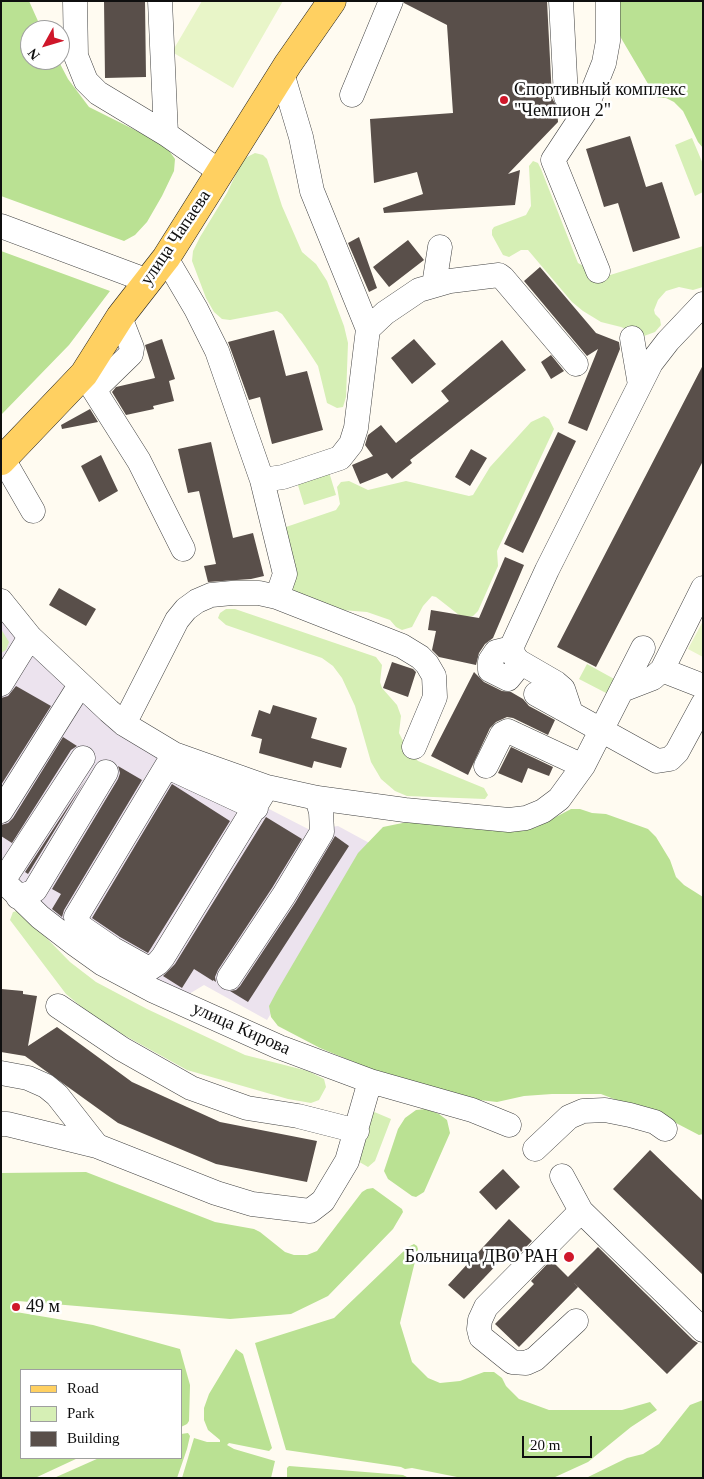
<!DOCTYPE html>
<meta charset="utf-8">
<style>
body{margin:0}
#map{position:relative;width:704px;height:1479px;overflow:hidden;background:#fffbf1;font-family:"Times New Roman",serif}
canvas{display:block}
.frame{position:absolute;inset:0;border:2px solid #0f0f0f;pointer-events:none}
.legend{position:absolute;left:20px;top:1369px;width:162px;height:90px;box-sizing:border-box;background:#fff;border:1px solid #9f9f9f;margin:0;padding:6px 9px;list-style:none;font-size:15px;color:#0f0f0f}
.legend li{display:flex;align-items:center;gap:10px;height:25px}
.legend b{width:25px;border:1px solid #9f9f9f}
.north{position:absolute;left:20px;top:20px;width:50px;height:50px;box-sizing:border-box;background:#fff;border:1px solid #9f9f9f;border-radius:50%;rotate:231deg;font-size:14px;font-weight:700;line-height:20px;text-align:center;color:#0f0f0f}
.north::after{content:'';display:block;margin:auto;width:18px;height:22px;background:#cf172a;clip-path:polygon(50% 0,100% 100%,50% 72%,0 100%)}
.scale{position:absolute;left:522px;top:1436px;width:70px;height:22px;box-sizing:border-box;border:2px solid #0f0f0f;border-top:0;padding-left:6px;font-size:15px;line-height:18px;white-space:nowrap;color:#0f0f0f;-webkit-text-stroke:4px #fff;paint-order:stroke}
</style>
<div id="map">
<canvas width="704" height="1479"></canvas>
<div class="frame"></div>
<ul class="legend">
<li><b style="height:6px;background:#ffd061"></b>Road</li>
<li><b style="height:14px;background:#d6efb5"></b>Park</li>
<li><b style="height:14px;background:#594f4a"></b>Building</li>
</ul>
<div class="north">N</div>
<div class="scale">20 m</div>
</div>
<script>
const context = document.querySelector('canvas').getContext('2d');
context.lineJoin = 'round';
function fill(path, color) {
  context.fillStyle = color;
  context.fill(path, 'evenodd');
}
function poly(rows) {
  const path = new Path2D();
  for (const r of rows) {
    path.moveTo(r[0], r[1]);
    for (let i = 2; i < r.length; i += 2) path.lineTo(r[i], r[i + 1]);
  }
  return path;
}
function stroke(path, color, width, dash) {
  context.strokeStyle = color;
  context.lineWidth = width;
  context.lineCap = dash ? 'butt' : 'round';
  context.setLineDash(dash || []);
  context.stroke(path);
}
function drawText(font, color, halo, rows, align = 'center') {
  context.font = font + ' "Times New Roman",serif';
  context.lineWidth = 5;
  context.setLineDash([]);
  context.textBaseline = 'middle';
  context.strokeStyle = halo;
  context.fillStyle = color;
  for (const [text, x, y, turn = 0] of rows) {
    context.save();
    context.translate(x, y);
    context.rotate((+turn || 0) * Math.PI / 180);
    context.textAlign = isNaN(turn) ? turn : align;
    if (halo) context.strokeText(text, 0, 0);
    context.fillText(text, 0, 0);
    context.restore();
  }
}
fill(poly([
 [1,612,123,734,310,830,338,826,373,845,267,1020,204,985,184,997,44,911,1,865]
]), '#ece3ee');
fill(poly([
 [692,138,703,164,703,192,695,196,675,145],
 [255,153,263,155,267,159,282,206,302,252,316,264,327,281,344,326,348,343,346,397,343,407,337,408,327,403,318,366,305,346,282,314,277,311,230,320,222,319,214,312,206,298,192,261,193,251,200,237,227,193,243,159],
 [533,161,538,163,541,169,578,263,594,272,607,276,703,246,703,287,693,290,679,287,666,291,658,300,654,310,655,314,660,319,661,325,655,332,644,336,621,327,601,322,583,311,572,302,528,250,521,250,509,257,503,255,492,235,492,230,494,227,526,215,531,206,529,166],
 [544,416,549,419,554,429,497,551,498,566,478,611,473,616,466,617,459,615,436,597,432,596,423,606,412,627,402,630,396,627,390,620,367,612,317,608,295,595,292,586,296,576,295,562,283,537,286,527,336,510,340,504,337,487,341,482,349,481,368,490,406,481,469,496,473,495,490,467,531,422],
 [329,472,336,495,304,505,297,482],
 [226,609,235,609,376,657,382,665,380,682,382,688,397,705,401,716,399,733,407,749,418,761,484,788,488,795,485,799,407,796,395,791,381,779,371,762,355,706,342,678,333,666,322,658,226,625,218,618,220,613],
 [1,629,9,642,6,650,1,653],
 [587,664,616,680,608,694,579,679],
 [17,911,21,912,70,962,96,982,147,1009,245,1055,308,1071,324,1079,326,1087,319,1100,311,1103,288,1099,187,1070,122,1034,84,1009,66,994,10,920,13,912],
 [372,1111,391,1119,375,1161,368,1167,356,1160]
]), '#d6efb5');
fill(poly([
 [1,1,29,1,42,30,30,30,30,60,58,60,68,79,89,107,165,145,175,159,174,171,162,196,147,222,135,235,124,241,1,196],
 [618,1,703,1,703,148,698,142,683,111,674,102,666,98,658,98,654,94,621,38,617,27],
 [1,251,110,291,69,345,1,415],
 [571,809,580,809,592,813,606,814,648,829,656,837,670,860,676,877,684,885,703,897,703,1134,699,1135,676,1123,601,1094,552,1094,524,1096,497,1102,471,1099,373,1070,320,1048,278,1026,271,1017,269,1006,277,991,358,853,383,827,417,820,524,830,537,827],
 [426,1109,439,1114,447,1120,450,1133,424,1192,416,1197,412,1196,388,1179,384,1171,398,1129,405,1118,416,1110],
 [86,1172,215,1222,254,1229,260,1232,285,1252,294,1255,307,1255,317,1251,362,1192,367,1189,373,1188,402,1209,403,1212,393,1229,328,1296,291,1314,230,1319,18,1301,12,1306,16,1312,93,1325,180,1349,190,1385,189,1421,187,1424,181,1427,181,1370,21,1370,21,1458,78,1458,35,1478,1,1478,1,1173],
 [414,1244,417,1246,418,1249,400,1323,412,1362,428,1378,440,1383,460,1381,484,1372,494,1372,502,1378,506,1386,519,1399,549,1410,622,1410,650,1402,657,1410,631,1427,588,1462,553,1478,462,1478,412,1468,405,1469,401,1467,286,1450,255,1343,334,1318,408,1247],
 [236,1349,243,1354,272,1448,269,1451,229,1443,227,1445,234,1449,275,1461,271,1478,182,1478,194,1438,207,1442,220,1442,220,1440,208,1430,204,1420,204,1408,209,1394],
 [703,1400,703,1478,586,1478,627,1458,643,1454,659,1444,690,1405],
 [188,1433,190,1436,187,1449,177,1478,54,1478,99,1458,181,1458,181,1434],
 [289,1466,403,1475,409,1478,287,1478,287,1468]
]), '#bae193');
fill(poly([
 [202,1,283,1,233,88,172,52],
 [703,621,703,657,688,649]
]), '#e8f5c8');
fill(poly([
 [104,1,145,1,146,77,105,78],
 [404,1,547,1,552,98,557,107,558,122,508,174,520,170,515,205,384,213,383,208,423,194,417,172,374,183,370,119,453,113,447,25,404,3],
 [630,136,646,187,662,182,680,238,633,252,618,203,604,207,586,149],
 [359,237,377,288,369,292,348,243],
 [408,240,424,260,389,287,373,267],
 [540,267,596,333,619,342,620,349,587,431,568,423,598,349,587,356,524,281],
 [274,330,286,376,307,371,323,430,272,444,260,397,249,400,228,342],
 [162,339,175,379,169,381,174,401,153,406,154,409,126,415,112,392,116,387,155,378,145,345],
 [414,339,436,364,412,384,391,358],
 [502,340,526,370,410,460,412,463,392,479,387,473,360,484,352,465,373,456,365,445,368,435,381,425,396,443,449,401,441,391],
 [551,355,564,371,551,379,541,362],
 [703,365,703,461,596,667,557,647],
 [90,409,98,422,62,429,61,425],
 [558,432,576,441,523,553,504,544],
 [211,442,233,538,253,533,264,576,251,579,208,582,204,566,216,564,199,491,188,493,178,449],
 [471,449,487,458,470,486,455,477],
 [101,455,118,491,99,502,81,466],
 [505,557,524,565,493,638,485,644,479,653,476,665,439,657,432,650,436,631,428,630,431,610,479,618],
 [59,588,96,609,86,626,49,605],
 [392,662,413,669,416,672,408,697,383,688],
 [474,672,484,682,502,691,511,692,523,699,529,706,555,720,548,735,513,718,507,717,496,722,490,728,468,775,431,756],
 [16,686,51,706,1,785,1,698,8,696],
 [273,705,317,718,311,738,347,748,341,768,314,761,312,768,259,753,262,739,251,736,259,710,270,714],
 [63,737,77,746,71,750,12,843,1,836,1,825,8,823,13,818],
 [511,747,553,767,549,776,528,768,522,783,498,773],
 [118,766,142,780,64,910,62,917,52,909,61,894,52,889,118,779,120,773],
 [86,779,28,874,25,872],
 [172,784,230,821,148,953,120,937,92,918],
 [266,817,302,839,272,888,218,970,215,977,216,982,213,980,213,981,194,969,182,988,163,976,175,964],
 [335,836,349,846,248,1002,230,991,236,990,240,986,295,903],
 [1,989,23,991,23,994,37,996,28,1046,57,1027,132,1082,220,1122,317,1141,307,1182,216,1164,118,1123,25,1056,1,1052],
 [650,1150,703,1201,703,1275,613,1189],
 [503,1169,520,1187,496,1210,479,1192],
 [509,1219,532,1241,511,1262,505,1256,464,1299,448,1285],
 [598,1247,693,1340,698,1343,667,1374,573,1282,578,1287,519,1347,495,1324,534,1284,531,1281,551,1260,568,1277]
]), '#594f4a');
const minor = poly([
 [75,1,76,56,86,81,98,93,166,134,219,171],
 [160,1,166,134],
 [561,1,566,97],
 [282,73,301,137,312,191,368,329],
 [352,95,391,1],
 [1,226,148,281],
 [166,258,196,309,217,351,262,480,285,574,277,597],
 [598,271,553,160,584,113,604,63,608,41,608,1],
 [434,285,440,247],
 [632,338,640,385],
 [84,374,139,461,183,549],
 [94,390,131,354,132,348,120,317],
 [3,459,33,511],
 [262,480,283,477,340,458,351,444,356,428,368,329,385,313,419,290,450,281,499,275,503,278,576,364],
 [1,601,30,637,109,711,124,724,174,754,267,787,317,798,405,810,509,820,526,818,543,811,559,799,583,766,643,648],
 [512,648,496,652,490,661,490,670,508,679,521,663],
 [662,670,703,588],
 [1,684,30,637],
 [622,690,653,678,662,670,703,686],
 [536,694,657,761,670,759,677,752,703,704],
 [571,713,563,689,556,683,518,661,513,654,512,646,547,570,651,363,668,341,703,304],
 [124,724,177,620,186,609,197,601,211,595,232,593,259,593,277,597,402,646,420,657,427,664,434,676,435,697,414,747],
 [174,754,76,917,78,924,84,929,113,949,149,969,158,963,163,957,267,787],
 [486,766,502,734,508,731,583,766],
 [168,767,256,808],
 [1,811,80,685],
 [1,879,40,917,75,944,103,964,152,990,279,1047,370,1081,472,1110,509,1125],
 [3,881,83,758],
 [18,897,30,893,35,890,106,772],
 [229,978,284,895,322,832,321,812,317,798],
 [58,1006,122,1049,191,1088,247,1108,298,1116,357,1131],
 [1,1073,28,1078,46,1086,57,1095,97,1146],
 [1,1124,7,1124,97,1146,216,1193,252,1204,310,1211,323,1201,347,1161,370,1081],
 [535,1149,569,1117,583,1111,605,1110,630,1115,655,1122,665,1129],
 [562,1176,581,1211,703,1330],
 [576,1321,535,1359,526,1363,512,1362,481,1337,479,1329,480,1320,486,1307,581,1211]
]);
const major = poly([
 [1,461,84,374,120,317,166,258,288,64,332,1]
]);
stroke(minor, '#424242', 25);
stroke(major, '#202020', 29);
stroke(minor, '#fff', 24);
stroke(major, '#ffd061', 28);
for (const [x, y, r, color] of [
 [504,100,5,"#cf172a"],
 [569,1257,6,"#cf172a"],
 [16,1307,5,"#cf172a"]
]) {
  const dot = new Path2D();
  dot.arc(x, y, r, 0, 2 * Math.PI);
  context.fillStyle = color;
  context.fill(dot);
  stroke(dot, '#fff', 2);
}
drawText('18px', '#0f0f0f', '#fff', [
 ["Спортивный комплекс",514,90],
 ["\"Чемпион 2\"",514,111],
 ["Больница ДВО РАН",558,1257,"right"],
 ["49 м",26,1307]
], 'left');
drawText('18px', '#0f0f0f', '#fff', [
 ["улица Чапаева",176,238,-56],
 ["улица Кирова",241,1029,24]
]);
</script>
